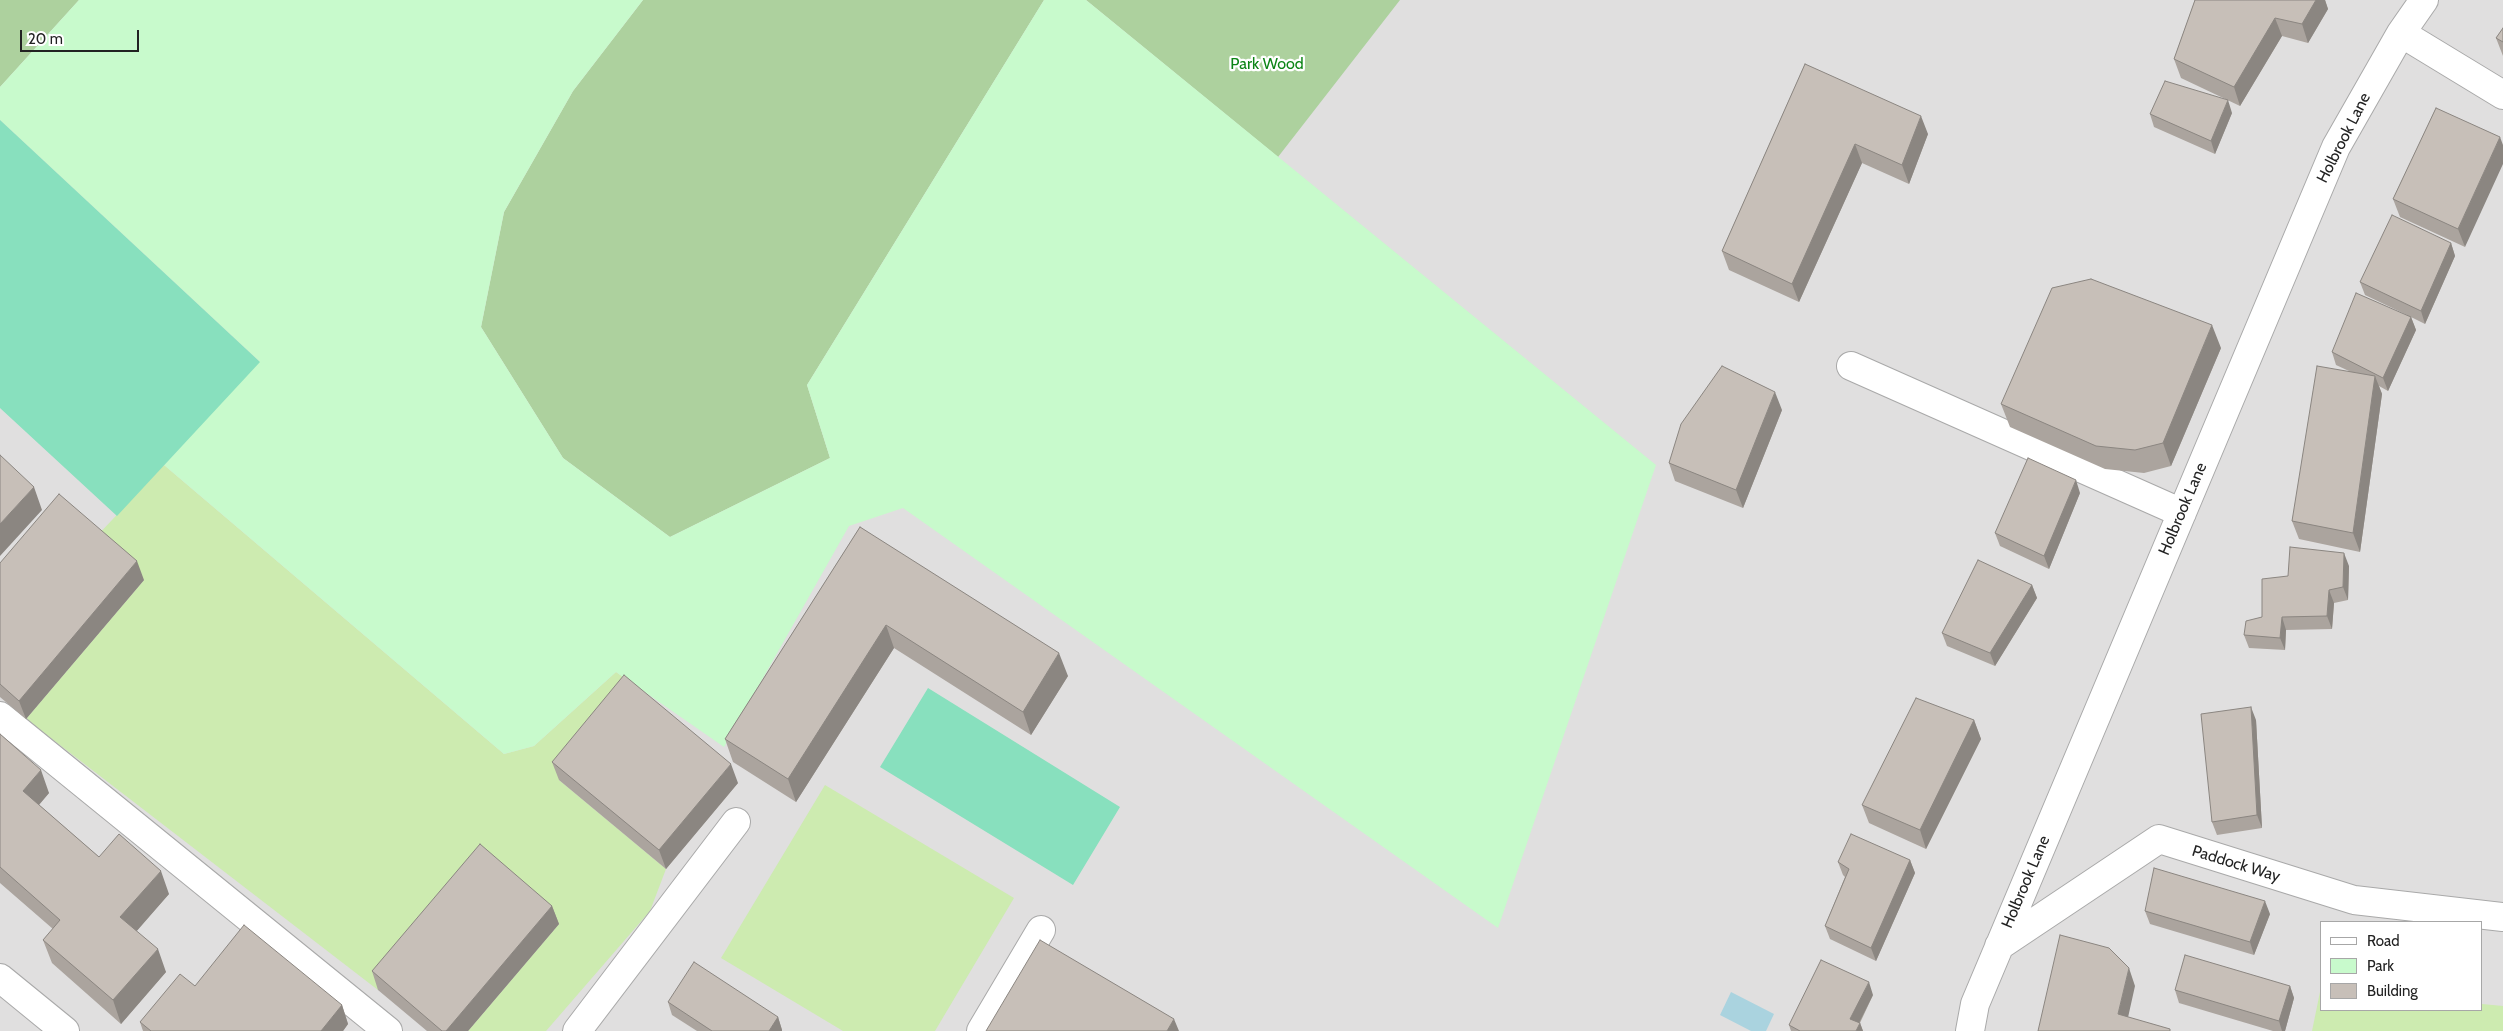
<!DOCTYPE html>
<style>
body{margin:0}
#map{position:relative;width:2503px;height:1031px;overflow:hidden;background:#f2efe9;font-family:Cabin,sans-serif}
canvas{display:block}
.legend{position:absolute;left:2320px;top:921px;width:162px;height:90px;box-sizing:border-box;background:#fff;border:1px solid #a7a7a7;margin:0;padding:6px 9px;list-style:none;font-size:15px;color:#222}
.legend li{display:flex;align-items:center;gap:10px;height:25px}
.legend b{width:25px;border:1px solid #a7a7a7}
.scale{position:absolute;left:20px;top:30px;width:119px;height:22px;box-sizing:border-box;border:2px solid #222;border-top:0;padding-left:6px;font-size:15px;line-height:18px;white-space:nowrap;color:#222;-webkit-text-stroke:4px #fff;paint-order:stroke}
</style>
<div id="map">
<canvas width="2503" height="1031"></canvas>
<ul class="legend">
<li><b style="height:6px;background:#fff"></b>Road</li>
<li><b style="height:14px;background:#c8facc"></b>Park</li>
<li><b style="height:14px;background:#c7bfb8"></b>Building</li>
</ul>
<div class="scale">20 m</div>
</div>
<script>
const context = document.querySelector('canvas').getContext('2d');
context.lineJoin = 'round';
function fill(path, color) {
  context.fillStyle = color;
  context.fill(path, 'evenodd');
}
function poly(rows) {
  const path = new Path2D();
  for (const r of rows) {
    path.moveTo(r[0], r[1]);
    for (let i = 2; i < r.length; i += 2) path.lineTo(r[i], r[i + 1]);
  }
  return path;
}
function stroke(path, color, width, dash) {
  context.strokeStyle = color;
  context.lineWidth = width;
  context.lineCap = dash ? 'butt' : 'round';
  context.setLineDash(dash || []);
  context.stroke(path);
}
function drawText(font, color, halo, rows, align = 'center') {
  context.font = font + ' Cabin,sans-serif';
  context.lineWidth = 4.5;
  context.setLineDash([]);
  context.textBaseline = 'middle';
  context.strokeStyle = halo;
  context.fillStyle = color;
  for (const [text, x, y, turn = 0] of rows) {
    context.save();
    context.translate(x, y);
    context.rotate((+turn || 0) * Math.PI / 180);
    context.textAlign = isNaN(turn) ? turn : align;
    if (halo) context.strokeText(text, 0, 0);
    context.fillText(text, 0, 0);
    context.restore();
  }
}
fill(poly([
 [0,0,2503,0,2503,1031,0,1031],
 [2322,922,2482,922,2482,1010,2322,1010]
]), '#e0dfdf');
fill(poly([
 [164,465,504,754,534,746,616,672,637,687,559,780,666,869,650,911,546,1031,468,1031,559,924,486,863,378,990,26,719,144,580,95,538],
 [825,785,1014,898,935,1031,843,1031,721,958],
 [2321,987,2322,1010,2482,1010,2482,1004,2503,1006,2503,1031,2312,1031]
]), '#cdebb0');
fill(poly([
 [0,0,79,0,0,87],
 [643,0,1044,0,807,385,830,458,670,537,563,458,481,327,504,212,573,91],
 [1086,0,1400,0,1278,157]
]), '#add19e');
fill(poly([
 [79,0,643,0,573,91,504,212,481,327,563,458,670,537,830,458,807,385,1044,0,1086,0,1656,465,1498,928,903,508,849,526,724,747,616,672,534,746,504,754,164,465,259,361,0,120,0,87]
]), '#c8facc');
fill(poly([
 [0,120,260,362,117,516,0,408],
 [928,688,1120,807,1073,885,880,767]
]), '#88e0be');
fill(poly([
 [1731,992,1774,1014,1766,1031,1751,1031,1720,1015]
]), '#aad3df');
const minor = poly([
 [2401,33,2503,95],
 [1851,366,2182,513],
 [0,716,388,1031],
 [1999,946,2159,839,2354,900,2503,917],
 [0,978,65,1031],
 [577,1031,736,822],
 [981,1031,1041,930],
 [1970,1031,1975,1004,2336,147,2401,33,2424,0]
]);
stroke(minor, '#a9a9a9', 30);
stroke(minor, '#fff', 28);
fill(poly([
 [2195,0,2325,0,2328,9,2308,43,2282,36,2240,106,2181,78,2174,59],
 [2503,28,2503,56,2496,38],
 [1805,64,1928,134,1909,184,1862,163,1799,302,1729,270,1722,251],
 [2436,108,2465,247,2400,217,2393,199],
 [2232,113,2215,154,2154,127,2150,114],
 [2451,243,2455,256,2425,324,2411,317,2416,330,2388,391,2379,386,2382,394,2360,552,2299,539,2292,521,2349,371,2336,365,2332,352,2407,315,2365,295,2360,282],
 [2221,348,2171,466,2144,473,2105,469,2010,427,2001,404],
 [1782,410,1743,508,1675,481,1669,463],
 [2080,493,2049,569,2000,546,1995,533],
 [860,527,1068,676,1031,735,894,648,796,802,733,762,725,739],
 [0,563,144,580,26,719,0,697],
 [2349,566,2348,600,2334,603,2332,629,2286,630,2285,650,2249,648,2244,635,2262,617],
 [2032,585,2037,598,1995,666,1947,646,1942,633],
 [1974,720,1981,739,1926,849,1869,823,1862,805],
 [2256,720,2262,828,2217,835,2212,822],
 [0,734,49,793,39,805,99,857,169,894,136,931,166,972,121,1024,52,963,43,940,53,929,0,883],
 [552,762,738,783,666,869,559,780],
 [1910,860,1915,873,1876,961,1830,939,1825,926,1845,877,1843,875,1838,862],
 [552,906,559,924,468,1031,427,1031,378,990,372,971],
 [2145,911,2270,914,2254,955,2150,924],
 [195,986,342,1005,348,1024,343,1031,143,1031,140,1022],
 [2290,986,2294,998,2285,1031,2273,1031,2179,1003,2175,990],
 [1873,995,1860,1023,1863,1031,1791,1031,1789,1025],
 [668,1002,778,1017,782,1030,782,1031,697,1031,672,1015]
]), '#aba49e');
fill(poly([
 [2316,0,2325,0,2328,9,2308,43,2302,24],
 [2275,18,2282,36,2240,106,2234,87],
 [2228,100,2232,113,2215,154,2211,141],
 [1921,116,1928,134,1909,184,1902,165],
 [2500,137,2503,145,2503,164,2465,247,2458,229],
 [1855,144,1862,163,1799,302,1792,284],
 [2451,243,2455,256,2425,324,2421,311],
 [2411,317,2416,330,2388,391,2383,378],
 [2212,325,2221,348,2171,466,2163,443],
 [2375,376,2382,394,2360,552,2353,533],
 [1775,392,1782,410,1743,508,1736,490],
 [2076,480,2080,493,2049,569,2044,556],
 [34,487,42,510,0,556,0,524],
 [2344,553,2349,566,2348,600,2343,587],
 [137,561,144,580,26,719,19,701],
 [2032,585,2037,598,1995,666,1990,653],
 [2329,590,2334,603,2332,629,2327,616],
 [2282,617,2286,630,2285,650,2280,638],
 [886,625,894,648,796,802,788,779],
 [1059,653,1068,676,1031,735,1023,712],
 [2251,707,2256,720,2262,828,2257,815],
 [1974,720,1981,739,1926,849,1920,830],
 [731,764,738,783,666,869,659,850],
 [41,770,49,793,31,814,23,791],
 [1910,860,1915,873,1876,961,1871,948],
 [161,871,169,894,129,940,120,917],
 [2265,901,2270,914,2254,955,2250,942],
 [552,906,559,924,468,1031,446,1031],
 [158,949,166,972,121,1024,113,1000],
 [2129,968,2135,986,2125,1031,2118,1014],
 [1869,982,1873,995,1855,1031,1850,1019],
 [2290,986,2294,998,2285,1031,2282,1031,2279,1021],
 [342,1005,348,1024,343,1031,321,1031],
 [778,1017,782,1030,782,1031,769,1031],
 [1174,1019,1179,1031,1167,1031],
 [1860,1023,1863,1031,1856,1031]
]), '#8b8681');
const building = poly([
 [2195,0,2316,0,2302,24,2275,18,2234,87,2174,59,2195,0],
 [2503,28,2503,42,2496,38,2503,28],
 [1805,64,1921,116,1902,165,1855,144,1792,284,1722,251,1805,64],
 [2165,81,2228,100,2211,141,2150,114,2165,81],
 [2436,108,2500,137,2458,229,2393,199,2436,108],
 [2392,215,2451,243,2421,311,2360,282,2392,215],
 [2091,279,2212,325,2163,443,2135,450,2096,446,2001,404,2052,288,2091,279],
 [2356,293,2411,317,2383,378,2332,352,2356,293],
 [1722,366,1775,392,1736,490,1669,463,1681,424,1722,366],
 [2317,366,2375,376,2353,533,2292,521,2317,366],
 [0,455,34,487,0,524,0,455],
 [2028,458,2076,480,2044,556,1995,533,2028,458],
 [59,494,137,561,19,701,0,684,0,563,59,494],
 [860,527,1059,653,1023,712,886,625,788,779,725,739,860,527],
 [2290,547,2344,553,2343,587,2329,590,2327,616,2282,617,2280,638,2244,635,2246,621,2262,617,2262,579,2288,576,2290,547],
 [1978,560,2032,585,1990,653,1942,633,1978,560],
 [624,675,731,764,659,850,552,762,624,675],
 [1916,698,1974,720,1920,830,1862,805,1916,698],
 [2251,707,2257,815,2212,822,2201,714,2251,707],
 [0,734,41,770,23,791,99,857,119,834,161,871,120,917,158,949,113,1000,43,940,60,920,0,867,0,734],
 [1851,834,1910,860,1871,948,1825,926,1849,869,1838,862,1851,834],
 [480,844,552,906,446,1031,442,1031,372,971,480,844],
 [2154,868,2265,901,2250,942,2145,911,2154,868],
 [244,925,342,1005,321,1031,151,1031,140,1022,180,974,195,986,244,925],
 [2060,935,2109,948,2129,968,2118,1014,2170,1029,2170,1031,2038,1031,2060,935],
 [1040,940,1174,1019,1167,1031,986,1031,1040,940],
 [2185,955,2290,986,2279,1021,2175,990,2185,955],
 [1821,960,1869,982,1850,1019,1860,1023,1856,1031,1800,1031,1789,1025,1821,960],
 [694,962,778,1017,769,1031,712,1031,668,1002,694,962]
]);
fill(building, '#c7bfb8');
stroke(building, '#8b8681', 1);
drawText('16px', '#0c8416', '#fff', [
 ["Park Wood",1267,64]
]);
drawText('16px', '#222', '#fff', [
 ["Holbrook Lane",2344,138,-63],
 ["Holbrook Lane",2183,509,-67],
 ["Paddock Way",2236,864,17],
 ["Holbrook Lane",2026,882,-67]
]);
</script>
